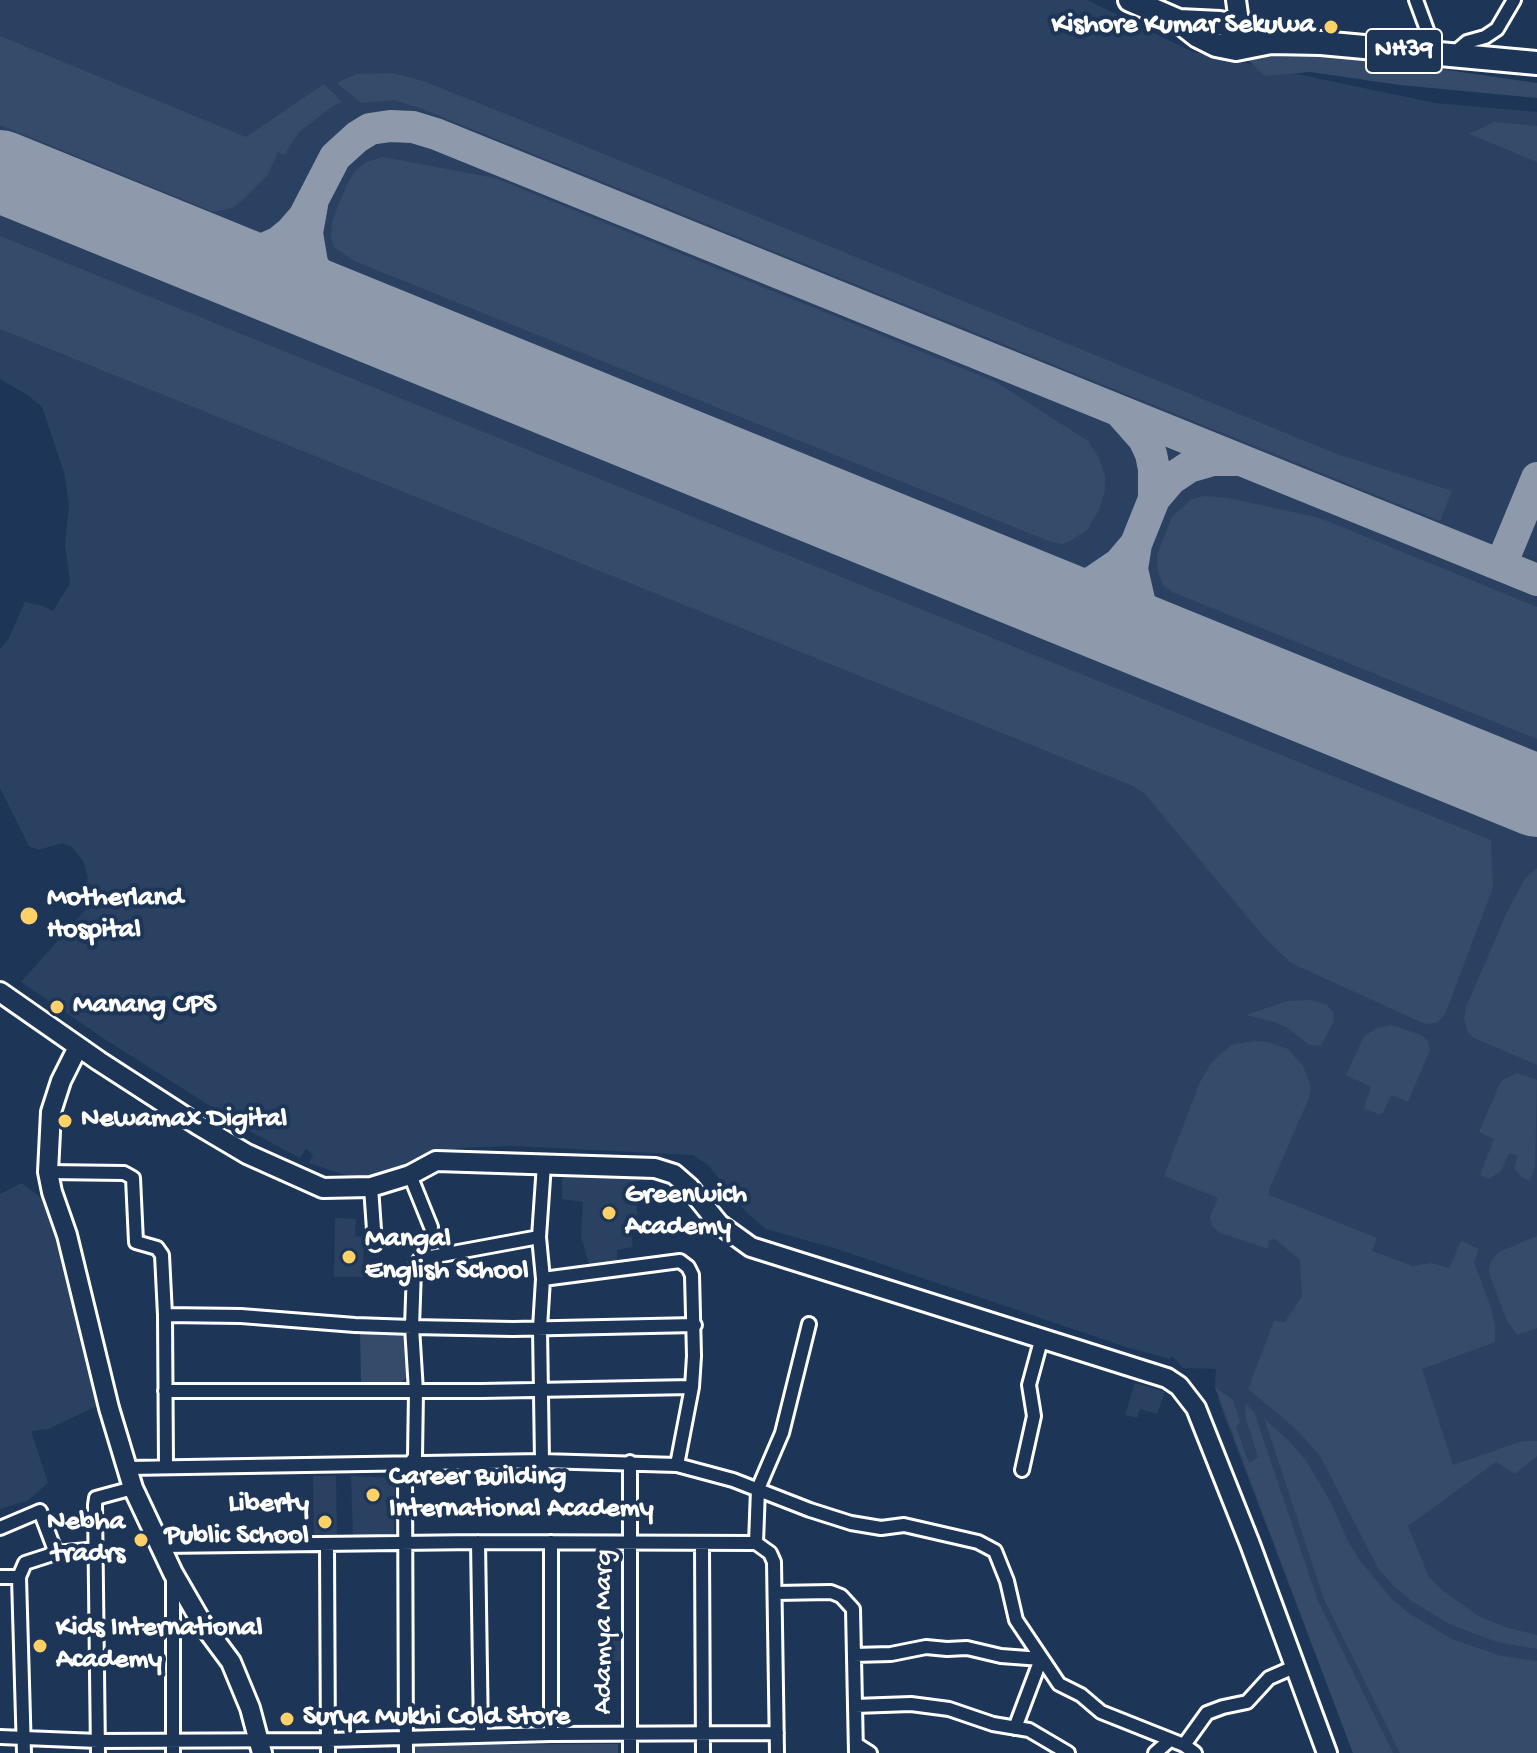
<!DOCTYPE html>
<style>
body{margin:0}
canvas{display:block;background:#1d3557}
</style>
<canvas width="1537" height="1753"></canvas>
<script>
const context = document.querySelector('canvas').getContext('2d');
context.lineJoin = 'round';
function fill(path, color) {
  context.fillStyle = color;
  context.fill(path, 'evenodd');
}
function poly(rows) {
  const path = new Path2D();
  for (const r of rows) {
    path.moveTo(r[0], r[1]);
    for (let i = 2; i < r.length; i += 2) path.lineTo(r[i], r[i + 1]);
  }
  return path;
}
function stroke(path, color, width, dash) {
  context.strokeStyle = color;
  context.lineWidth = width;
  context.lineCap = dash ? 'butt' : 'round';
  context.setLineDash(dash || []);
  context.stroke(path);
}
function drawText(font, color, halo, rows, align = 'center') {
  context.font = font + ' "Gochi Hand",sans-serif';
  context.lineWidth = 8;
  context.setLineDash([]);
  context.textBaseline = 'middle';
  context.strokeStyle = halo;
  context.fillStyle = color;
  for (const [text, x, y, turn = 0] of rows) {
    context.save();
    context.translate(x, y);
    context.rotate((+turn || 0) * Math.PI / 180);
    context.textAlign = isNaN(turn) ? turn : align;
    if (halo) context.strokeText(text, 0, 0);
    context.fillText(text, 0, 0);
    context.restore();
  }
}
fill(poly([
 [0,0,1087,0,1193,52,1435,103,1537,112,1537,1753,1353,1753,1221,1407,1215,1387,1216,1369,1183,1368,1172,1356,1170,1359,1129,1348,837,1249,766,1229,747,1213,708,1165,693,1155,514,1146,458,1148,436,1154,379,1177,354,1178,309,1163,313,1155,306,1149,300,1158,253,1133,106,1040,21,982,96,898,86,887,88,877,83,861,72,847,62,843,38,850,29,846,0,788,0,649,8,640,25,602,43,606,53,611,70,583,65,545,69,504,64,473,42,407,29,396,0,379],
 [562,1170,633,1172,638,1224,630,1227,633,1247,617,1250,617,1260,589,1264,581,1237,583,1202,562,1199],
 [22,1183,50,1205,61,1235,99,1405,48,1429,31,1431,48,1483,27,1501,0,1509,0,1194],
 [335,1218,356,1219,355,1236,364,1237,363,1277,334,1277],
 [1135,1383,1165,1392,1157,1414,1140,1409,1137,1418,1125,1415],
 [313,1476,336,1476,337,1539,314,1539],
 [351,1476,395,1478,394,1536,353,1538],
 [610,1641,623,1641,622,1661,610,1661]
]), '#2a4161');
fill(poly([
 [0,36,246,137,324,84,342,102,333,106,299,132,284,155,278,152,267,176,244,199,232,208,214,212,0,125],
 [1293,51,1357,57,1537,83,1537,98,1400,85,1310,72,1265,76,1248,60,1250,54],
 [392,73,423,81,516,118,1337,454,1452,491,1440,521,420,108,394,100,361,103,337,83,356,74],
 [1494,122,1537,126,1537,162,1469,134],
 [383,157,495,178,996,382,1088,441,1099,458,1105,476,1105,490,1099,510,1088,529,1072,540,1063,544,1051,542,354,261,334,247,331,236,332,221,348,182,355,171,366,162],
 [0,236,1491,840,1493,888,1445,1014,1437,1023,1425,1024,1291,963,1265,938,1145,794,1133,786,0,329],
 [1204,496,1229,498,1320,518,1537,607,1537,739,1172,592,1163,585,1158,572,1157,555,1172,517,1192,499],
 [1537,868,1537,1065,1474,1038,1468,1033,1464,1019,1466,1007,1507,912,1525,879],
 [1310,1000,1326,1004,1333,1012,1334,1021,1321,1046,1309,1045,1288,1028,1274,1022,1246,1015,1287,1001],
 [1392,1025,1421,1035,1428,1041,1430,1050,1408,1102,1391,1095,1383,1113,1378,1114,1364,1108,1371,1087,1346,1075,1364,1036,1377,1028],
 [1255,1041,1268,1042,1288,1049,1303,1066,1311,1087,1309,1098,1269,1190,1269,1195,1377,1238,1372,1251,1413,1266,1431,1263,1449,1268,1461,1241,1479,1249,1474,1263,1491,1307,1495,1326,1495,1342,1422,1369,1453,1465,1523,1441,1537,1441,1537,1456,1515,1474,1496,1462,1408,1526,1429,1577,1442,1590,1480,1617,1505,1627,1537,1635,1537,1649,1497,1642,1449,1624,1410,1600,1394,1586,1379,1570,1320,1456,1296,1429,1248,1389,1274,1321,1285,1322,1302,1296,1300,1260,1275,1239,1269,1240,1268,1249,1220,1233,1212,1226,1210,1217,1218,1198,1164,1176,1200,1082,1211,1063,1231,1045],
 [1517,1073,1537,1080,1535,1167,1530,1181,1521,1177,1514,1168,1518,1156,1509,1153,1501,1171,1489,1179,1480,1175,1494,1139,1479,1132,1501,1081],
 [1537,1236,1537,1328,1517,1335,1507,1321,1489,1273,1489,1267,1492,1260,1499,1252],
 [360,1329,406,1334,410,1375,401,1382,361,1382],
 [1215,1387,1233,1400,1240,1422,1236,1427,1249,1463,1258,1457,1246,1419,1245,1403,1254,1412,1318,1601,1393,1753,1353,1753],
 [1264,1418,1290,1442,1307,1462,1330,1501,1349,1543,1361,1562,1391,1598,1410,1614,1452,1639,1502,1656,1537,1661,1537,1753,1400,1753,1324,1599],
 [618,1744,618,1753,408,1753,408,1745]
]), '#364b69');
stroke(poly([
 [312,205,307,233,312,263,325,287,356,315],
 [222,261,259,251,279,242,290,233,304,217,335,157,357,137,370,129,390,126,413,127,436,134,1537,580],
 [1154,499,1171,479,1189,467,1213,460,1237,460],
 [1136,544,1132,569,1140,604,1151,622,1172,647],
 [1501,565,1537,478],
 [1036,591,1083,586,1094,581,1119,564,1136,544,1154,499,1154,469,1151,454,1144,439,1121,413]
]), '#8e9aab', 32);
stroke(poly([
 [0,171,1537,796]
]), '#8e9aab', 82);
const street = poly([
 [1416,0,1430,38,1430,53],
 [1453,54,1467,42,1485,37,1497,29,1514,0],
 [48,1172,124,1173,133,1178,136,1242,157,1248,162,1255,165,1315,166,1466],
 [410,1175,431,1227],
 [371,1187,375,1244],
 [543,1279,680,1261,688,1267,692,1275,694,1356,692,1387,677,1465],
 [165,1315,241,1316,355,1325,412,1327,513,1329,695,1325],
 [165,1391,481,1391,692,1387],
 [542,1461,540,1328,543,1279,539,1237,544,1164],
 [630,1462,630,1753],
 [128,1468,542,1461,677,1465,733,1480,810,1510,851,1523,881,1528,904,1525,978,1542,995,1551,1007,1581,1016,1620,1059,1684,1081,1695,1101,1712,1184,1745,1195,1753],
 [1022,1470,1034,1416,1029,1385,1042,1337],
 [0,1528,40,1511,56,1553,97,1549],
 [478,1542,481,1735],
 [551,1542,551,1734],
 [702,1543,703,1753],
 [327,1544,328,1753],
 [162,1546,478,1542,756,1543],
 [0,1577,19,1577,25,1563,56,1553],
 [19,1577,24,1753],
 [775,1593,831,1592,841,1596,853,1609,856,1753],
 [854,1655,891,1654,926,1647,947,1649,967,1648,1001,1656,1041,1659,1015,1728],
 [855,1706,911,1704,949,1709,993,1724,1029,1730,1068,1753],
 [0,1737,98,1741,328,1740,551,1734,777,1733],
 [856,1744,870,1753],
 [1184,1745,1207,1713,1223,1707,1247,1702,1269,1678,1294,1667],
 [98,1753,95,1505,96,1498,133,1488],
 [173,1753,173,1576],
 [406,1753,405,1470,415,1457,416,1391,412,1327,414,1269,420,1259,539,1237],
 [777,1753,774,1562,770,1553,756,1543,758,1489,782,1433,809,1324],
 [1155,1753,1170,1740]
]);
const secondary = poly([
 [1236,0,1240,29,1238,40],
 [0,992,99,1061,198,1125,247,1154,323,1188,371,1187,410,1175,436,1161,655,1168,674,1174,689,1187,719,1224,751,1247,1167,1378,1179,1386,1196,1408,1250,1544,1327,1753],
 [78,1047,61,1081,51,1112,48,1172,52,1192,67,1235,109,1408,133,1488,173,1573,202,1623,231,1662,250,1708,262,1753]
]);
const highway = poly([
 [1130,0,1179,21,1198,36,1216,45,1236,49,1271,42,1321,43,1537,63],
 [1179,21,1220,23,1248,31,1271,42]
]);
stroke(street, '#fff', 18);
stroke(secondary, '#fff', 24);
stroke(highway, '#fff', 28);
stroke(street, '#1d3557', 12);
stroke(secondary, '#1d3557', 18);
stroke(highway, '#1d3557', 22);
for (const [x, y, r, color] of [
 [1331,27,8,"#ffd166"],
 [29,916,10,"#ffd166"],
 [57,1007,8,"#ffd166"],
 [65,1121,8,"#ffd166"],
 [609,1213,8,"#ffd166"],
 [349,1257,8,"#ffd166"],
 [373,1495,8,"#ffd166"],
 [325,1522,8,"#ffd166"],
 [141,1540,8,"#ffd166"],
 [40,1646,8,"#ffd166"],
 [287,1719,8,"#ffd166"]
]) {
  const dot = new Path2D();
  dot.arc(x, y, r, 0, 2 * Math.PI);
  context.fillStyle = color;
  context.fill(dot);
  stroke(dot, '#1d3557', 3);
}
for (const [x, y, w] of [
 [1404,51,76]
]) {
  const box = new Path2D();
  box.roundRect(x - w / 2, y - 22, w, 44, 6);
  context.fillStyle = '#1d3557';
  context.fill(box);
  stroke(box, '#fff', 2);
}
drawText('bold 26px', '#fff', null, [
 ["NH39",1404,51]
]);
drawText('bold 28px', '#fff', '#1d3557', [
 ["Kishore Kumar Sekuwa",1315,27,"right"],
 ["Motherland",47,900],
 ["Hospital",47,932],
 ["Manang CPS",73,1007],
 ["Newamax Digital",81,1121],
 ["Greenwich",625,1197],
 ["Academy",625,1229],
 ["Mangal",365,1241],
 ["English School",365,1273],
 ["Career Building",389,1479],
 ["International Academy",389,1511],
 ["Liberty",309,1506,"right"],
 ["Public School",309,1538,"right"],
 ["Nebha",125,1524,"right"],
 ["tradrs",125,1556,"right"],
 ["Kids International",56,1630],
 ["Academy",56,1662],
 ["Surya Mukhi Cold Store",303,1719]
], 'left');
drawText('28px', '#fff', '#1d3557', [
 ["Adamya Marg",606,1632,-90]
]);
</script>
